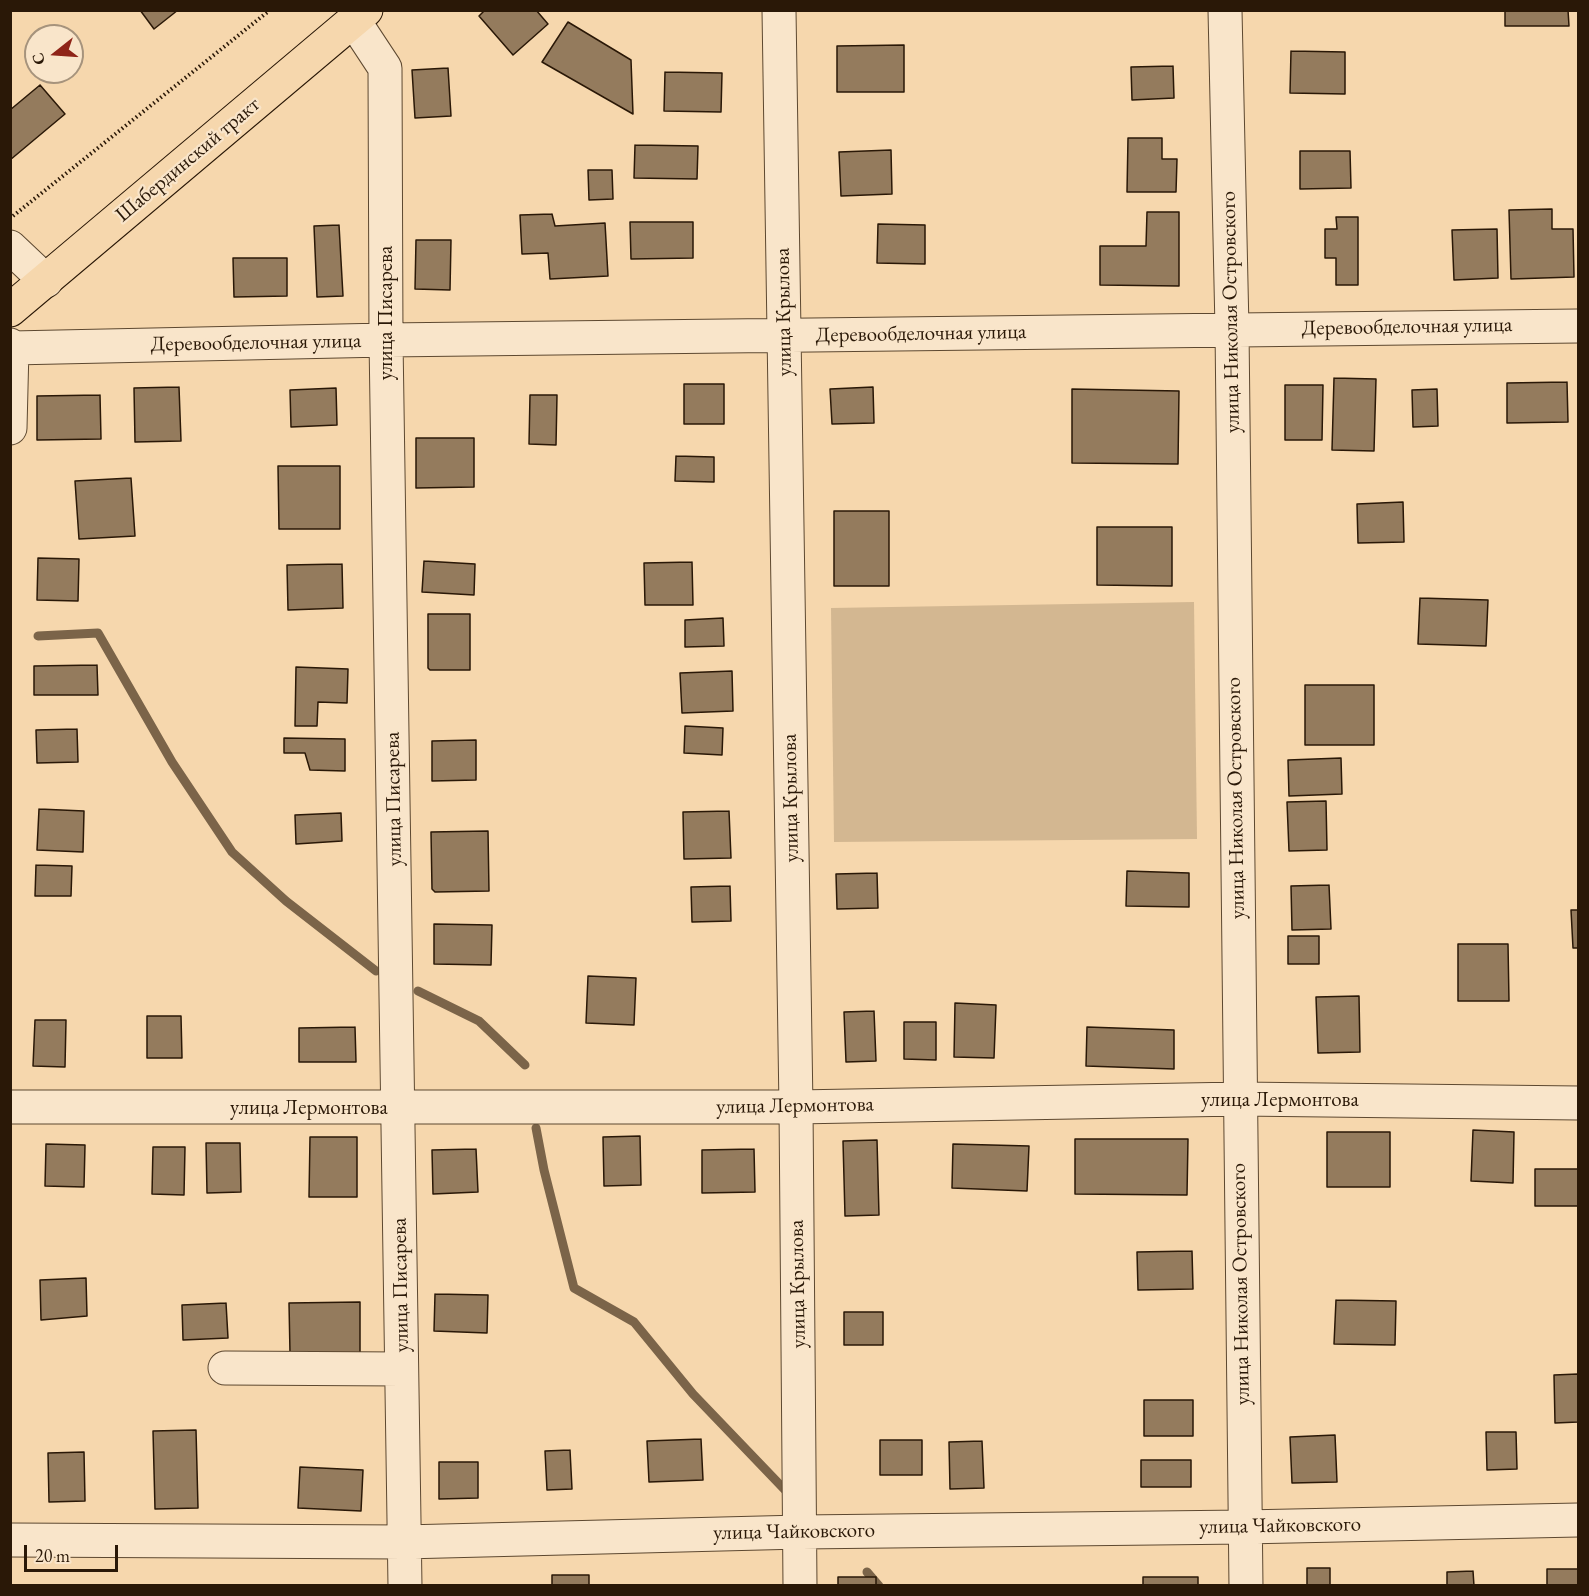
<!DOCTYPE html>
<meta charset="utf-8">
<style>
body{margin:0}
#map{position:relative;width:1589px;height:1596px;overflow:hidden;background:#f6d7ad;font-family:"EB Garamond",serif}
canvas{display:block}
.frame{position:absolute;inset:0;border:12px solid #2a1807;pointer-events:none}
.north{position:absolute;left:24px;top:24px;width:60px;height:60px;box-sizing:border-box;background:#f9e5ca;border:2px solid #a6937c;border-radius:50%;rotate:253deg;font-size:16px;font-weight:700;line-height:24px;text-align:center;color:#2a1807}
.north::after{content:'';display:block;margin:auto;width:21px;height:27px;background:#8f2418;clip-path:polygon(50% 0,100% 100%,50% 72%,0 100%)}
.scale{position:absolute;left:24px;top:1545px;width:94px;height:27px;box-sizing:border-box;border:3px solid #2a1807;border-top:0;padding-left:8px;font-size:18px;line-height:21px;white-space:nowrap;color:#2a1807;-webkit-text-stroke:4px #f9e5ca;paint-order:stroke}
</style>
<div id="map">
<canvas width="1589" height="1596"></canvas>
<div class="frame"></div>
<div class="north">С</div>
<div class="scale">20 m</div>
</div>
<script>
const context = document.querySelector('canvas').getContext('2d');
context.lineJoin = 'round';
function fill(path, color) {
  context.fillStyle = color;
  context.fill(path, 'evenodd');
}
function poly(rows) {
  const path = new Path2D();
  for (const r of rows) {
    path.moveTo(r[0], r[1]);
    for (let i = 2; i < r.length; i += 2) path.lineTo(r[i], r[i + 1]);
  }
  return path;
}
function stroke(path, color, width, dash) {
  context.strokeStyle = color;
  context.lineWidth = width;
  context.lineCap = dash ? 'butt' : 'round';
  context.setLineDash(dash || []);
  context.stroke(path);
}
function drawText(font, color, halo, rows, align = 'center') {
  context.font = font + ' "EB Garamond",serif';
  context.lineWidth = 4.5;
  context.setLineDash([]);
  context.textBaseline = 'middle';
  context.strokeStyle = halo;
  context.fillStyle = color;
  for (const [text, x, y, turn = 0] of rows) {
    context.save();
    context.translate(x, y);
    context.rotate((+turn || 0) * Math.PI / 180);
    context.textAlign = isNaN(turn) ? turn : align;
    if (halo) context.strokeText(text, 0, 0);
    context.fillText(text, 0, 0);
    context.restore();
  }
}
fill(poly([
 [1194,602,1197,839,834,842,831,608]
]), '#d3b791');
stroke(poly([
 [38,636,98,633,172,762,232,852,286,901,376,971],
 [418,991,479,1021,525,1065],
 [536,1128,544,1170,574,1288,634,1322,693,1394,786,1491],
 [867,1572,879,1586]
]), '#7b6449', 9);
const building = poly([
 [140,10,178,10,154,29,140,10],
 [485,10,536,10,548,24,513,55,479,16,485,10],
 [1505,10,1568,10,1569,26,1505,26,1505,10],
 [568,22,631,60,633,114,542,62,568,22],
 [904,45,904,92,837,92,837,46,904,45],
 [1291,51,1345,52,1345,94,1290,93,1291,51],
 [1173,66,1174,98,1132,100,1131,67,1173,66],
 [448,68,451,116,415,118,412,70,448,68],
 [665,72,722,73,721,112,664,111,665,72],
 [40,85,65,114,10,160,10,110,40,85],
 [1128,138,1162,138,1162,159,1177,159,1176,192,1127,192,1128,138],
 [635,145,698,146,697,179,634,178,635,145],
 [891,150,892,194,841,196,839,152,891,150],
 [1300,151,1350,151,1351,188,1300,189,1300,151],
 [588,170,612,170,613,199,589,200,588,170],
 [1552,209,1552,229,1573,229,1574,277,1511,279,1509,210,1552,209],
 [1147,212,1179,212,1179,286,1100,285,1100,246,1146,246,1147,212],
 [552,214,555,226,605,223,608,276,550,279,548,253,522,254,520,215,552,214],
 [1336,217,1358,217,1358,285,1336,285,1336,258,1325,258,1325,229,1337,229,1336,217],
 [630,222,693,222,693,258,631,259,630,222],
 [878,224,925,225,925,264,877,263,878,224],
 [339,225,343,296,317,297,314,226,339,225],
 [1497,229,1498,278,1454,280,1452,230,1497,229],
 [416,240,451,240,450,290,415,289,416,240],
 [233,258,287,258,287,296,234,297,233,258],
 [1334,378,1376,379,1374,451,1332,450,1334,378],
 [1567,382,1568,422,1507,423,1507,383,1567,382],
 [684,384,724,384,724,424,684,424,684,384],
 [1285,385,1323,385,1322,440,1285,440,1285,385],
 [179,387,181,441,135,442,134,388,179,387],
 [873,387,874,423,832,424,830,389,873,387],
 [336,388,337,425,291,427,290,390,336,388],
 [1072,389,1179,391,1178,464,1072,463,1072,389],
 [1437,389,1438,426,1413,427,1412,390,1437,389],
 [100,395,101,439,37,440,37,396,100,395],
 [530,395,557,395,556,445,529,444,530,395],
 [416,438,474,438,474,487,416,488,416,438],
 [676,456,714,457,714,482,675,481,676,456],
 [278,466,340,466,340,529,279,529,278,466],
 [131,478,135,536,79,539,75,481,131,478],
 [1403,502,1404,542,1358,543,1357,504,1403,502],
 [834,511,889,511,889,586,834,586,834,511],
 [1097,527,1172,527,1172,586,1097,585,1097,527],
 [38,558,79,559,78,601,37,600,38,558],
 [424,561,475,564,474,595,422,592,424,561],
 [692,562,693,605,645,605,644,563,692,562],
 [342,564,343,608,288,610,287,565,342,564],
 [1420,598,1488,600,1486,646,1418,644,1420,598],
 [428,614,470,614,470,670,430,670,428,668,428,614],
 [723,618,724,646,685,647,685,620,723,618],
 [97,665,98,695,34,695,34,666,97,665],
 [296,667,348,669,347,703,318,702,317,726,295,726,296,667],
 [732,671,733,711,682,713,680,673,732,671],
 [1305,685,1374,685,1374,745,1305,745,1305,685],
 [685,726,723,728,722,755,684,753,685,726],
 [77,729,78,762,37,763,36,730,77,729],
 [284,738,345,739,345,771,310,770,305,753,284,753,284,738],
 [476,740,476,780,432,781,432,741,476,740],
 [1341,758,1342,794,1289,796,1288,760,1341,758],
 [1326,801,1327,850,1289,851,1287,802,1326,801],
 [39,809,84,811,83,852,37,850,39,809],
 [729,811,731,858,684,859,683,812,729,811],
 [341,813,342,841,296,844,295,815,341,813],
 [488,831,489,891,435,892,432,889,431,832,488,831],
 [36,865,72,866,71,896,35,896,36,865],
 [1127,871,1189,873,1189,907,1126,906,1127,871],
 [877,873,878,908,837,909,836,874,877,873],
 [1329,885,1331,929,1292,930,1291,886,1329,885],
 [730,886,731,921,692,922,691,887,730,886],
 [1571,910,1578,910,1578,948,1573,948,1571,910],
 [434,924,492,925,491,965,434,964,434,924],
 [1288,936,1319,936,1319,964,1288,964,1288,936],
 [1458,944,1508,944,1509,1001,1458,1001,1458,944],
 [588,976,636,978,634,1025,586,1023,588,976],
 [1359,996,1360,1052,1318,1053,1316,997,1359,996],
 [955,1003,996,1005,994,1058,954,1057,955,1003],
 [874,1011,876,1061,846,1062,844,1012,874,1011],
 [147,1016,181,1016,182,1058,147,1058,147,1016],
 [35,1020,66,1020,65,1067,33,1066,35,1020],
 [904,1022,936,1022,936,1060,904,1059,904,1022],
 [355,1027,356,1062,299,1062,299,1028,355,1027],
 [1087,1027,1174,1030,1174,1069,1086,1066,1087,1027],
 [1473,1130,1514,1132,1513,1183,1471,1181,1473,1130],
 [1327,1132,1390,1132,1390,1187,1327,1187,1327,1132],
 [640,1136,641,1185,604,1186,603,1137,640,1136],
 [310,1137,357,1137,357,1197,309,1197,310,1137],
 [1075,1139,1188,1139,1187,1195,1075,1194,1075,1139],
 [877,1140,879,1215,845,1216,843,1141,877,1140],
 [206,1143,240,1143,241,1192,207,1193,206,1143],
 [46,1144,85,1145,84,1187,45,1186,46,1144],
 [953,1144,1029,1146,1027,1191,952,1188,953,1144],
 [153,1147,185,1147,184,1195,152,1194,153,1147],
 [476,1149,478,1192,433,1194,432,1150,476,1149],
 [754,1149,755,1192,702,1193,702,1150,754,1149],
 [1535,1169,1578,1169,1578,1206,1535,1206,1535,1169],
 [1192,1251,1193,1289,1138,1290,1137,1252,1192,1251],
 [86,1278,87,1316,41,1320,40,1280,86,1278],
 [435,1294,488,1295,487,1333,434,1331,435,1294],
 [1336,1300,1396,1301,1395,1345,1334,1344,1336,1300],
 [360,1302,360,1353,290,1353,289,1303,360,1302],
 [226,1303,228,1338,183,1340,182,1305,226,1303],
 [844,1312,883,1312,883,1345,844,1345,844,1312],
 [1578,1374,1578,1422,1555,1423,1554,1375,1578,1374],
 [1144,1400,1193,1400,1193,1436,1144,1436,1144,1400],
 [196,1430,198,1508,155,1509,153,1431,196,1430],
 [1486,1432,1516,1432,1517,1469,1487,1470,1486,1432],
 [1335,1435,1337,1482,1292,1483,1290,1437,1335,1435],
 [701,1439,703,1480,649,1482,647,1441,701,1439],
 [880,1440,922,1440,922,1475,880,1475,880,1440],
 [982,1441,984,1488,950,1489,949,1442,982,1441],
 [570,1450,572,1489,547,1490,545,1451,570,1450],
 [84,1452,85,1501,49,1502,48,1453,84,1452],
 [1141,1460,1191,1460,1191,1487,1141,1487,1141,1460],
 [439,1462,478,1462,478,1498,439,1499,439,1462],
 [300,1467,363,1470,361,1511,298,1508,300,1467],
 [1307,1568,1330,1568,1330,1586,1307,1586,1307,1568],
 [1547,1569,1578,1569,1578,1586,1547,1586,1547,1569],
 [1473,1571,1474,1586,1447,1586,1447,1572,1473,1571],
 [552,1575,589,1575,589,1586,552,1586,552,1575],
 [838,1577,876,1577,876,1586,838,1586,838,1577],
 [1143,1577,1198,1577,1198,1586,1143,1586,1143,1577]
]);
fill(building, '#947b5d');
stroke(building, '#2a1807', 1.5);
const minor = poly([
 [779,10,796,1107,800,1586],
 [1225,10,1232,329,1246,1586],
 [354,21,385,68,386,340,405,1586],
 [10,247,46,281],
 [10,345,12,348,10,428],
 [12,348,386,340,1578,326],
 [10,1107,796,1107,1240,1099,1578,1103],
 [225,1368,401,1369],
 [10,1540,404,1542,801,1532,1244,1527,1578,1520]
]);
const major = poly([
 [10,310,366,10]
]);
stroke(minor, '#5d4830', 35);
stroke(major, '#2a1807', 35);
stroke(poly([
 [13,216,270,10]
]), '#2a1807', 4, [1.5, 3]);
stroke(minor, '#f9e5ca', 33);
stroke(major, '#f6d7ad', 33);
drawText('21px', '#2a1807', '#f9e5ca', [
 ["Шабердинский тракт",188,160,-40],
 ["улица Крылова",784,312,-91],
 ["улица Николая Островского",1231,312,-91],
 ["улица Писарева",386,313,-90],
 ["Деревообделочная улица",1407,327,-1],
 ["Деревообделочная улица",921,334,-1],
 ["Деревообделочная улица",256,343,-1],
 ["улица Крылова",791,798,-91],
 ["улица Николая Островского",1236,798,-91],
 ["улица Писарева",394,799,-91],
 ["улица Лермонтова",1280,1100],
 ["улица Лермонтова",795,1106,-1],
 ["улица Лермонтова",309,1108],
 ["улица Крылова",798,1284,-91],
 ["улица Николая Островского",1241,1284,-91],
 ["улица Писарева",401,1285,-91],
 ["улица Чайковского",1280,1526,-1],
 ["улица Чайковского",794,1532,-1]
]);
</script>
